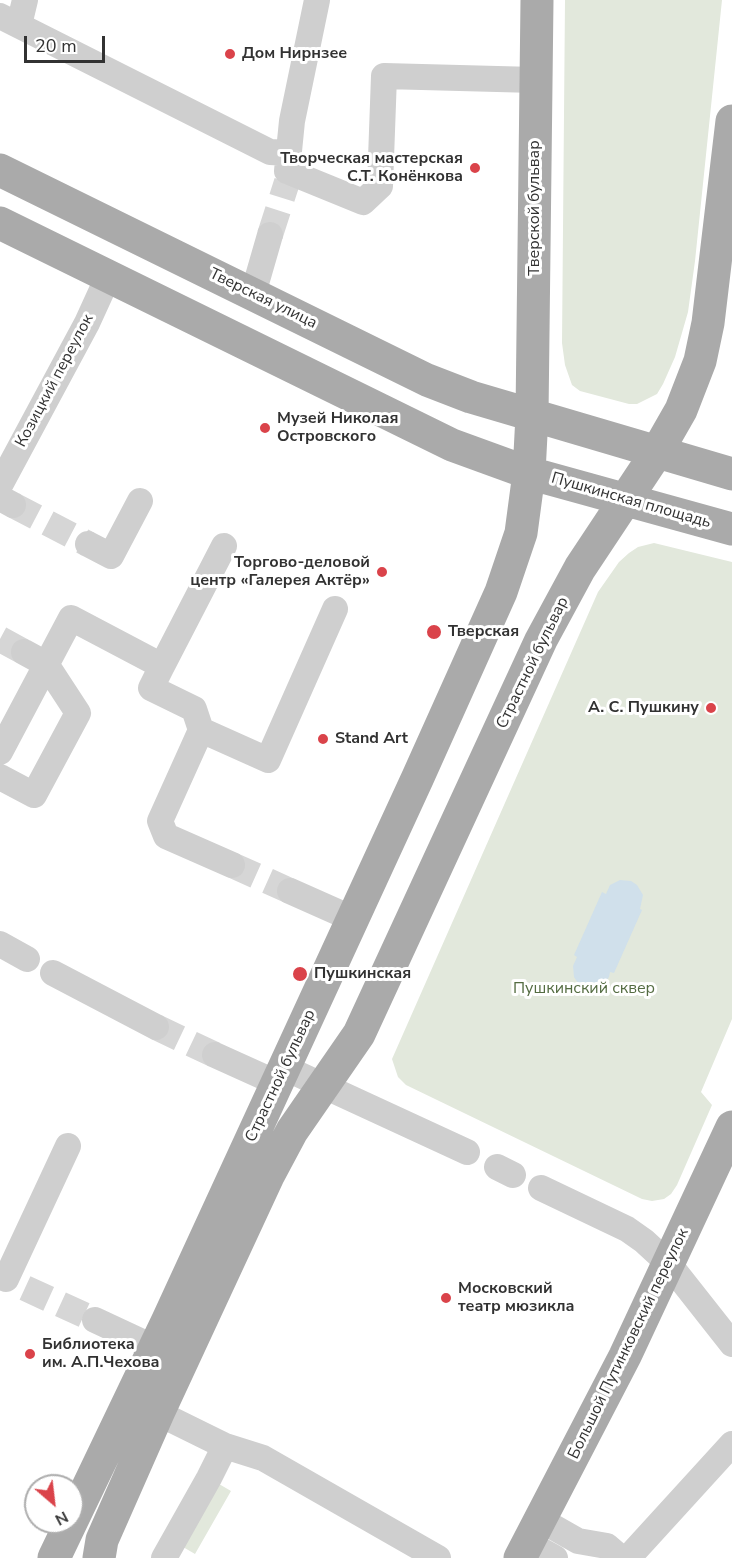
<!DOCTYPE html>
<meta charset="utf-8">
<style>
body{margin:0}
#map{position:relative;width:732px;height:1558px;overflow:hidden;background:#fff;font-family:"Nunito Sans",sans-serif}
canvas{display:block}
.north{position:absolute;left:24px;top:1474px;width:60px;height:60px;box-sizing:border-box;background:#fff;border:2px solid #adadad;border-radius:50%;rotate:152deg;font-size:16px;font-weight:700;line-height:24px;text-align:center;color:#323232}
.north::after{content:'';display:block;margin:auto;width:21px;height:27px;background:#da434a;clip-path:polygon(50% 0,100% 100%,50% 72%,0 100%)}
.scale{position:absolute;left:24px;top:36px;width:81px;height:27px;box-sizing:border-box;border:3px solid #323232;border-top:0;padding-left:8px;font-size:18px;line-height:21px;white-space:nowrap;color:#323232;-webkit-text-stroke:4px #fff;paint-order:stroke}
</style>
<div id="map">
<canvas width="732" height="1558"></canvas>
<div class="north">N</div>
<div class="scale">20 m</div>
</div>
<script>
const context = document.querySelector('canvas').getContext('2d');
context.lineJoin = 'round';
function fill(path, color) {
  context.fillStyle = color;
  context.fill(path, 'evenodd');
}
function poly(rows) {
  const path = new Path2D();
  for (const r of rows) {
    path.moveTo(r[0], r[1]);
    for (let i = 2; i < r.length; i += 2) path.lineTo(r[i], r[i + 1]);
  }
  return path;
}
function stroke(path, color, width, dash) {
  context.strokeStyle = color;
  context.lineWidth = width;
  context.lineCap = dash ? 'butt' : 'round';
  context.setLineDash(dash || []);
  context.stroke(path);
}
function drawText(font, color, halo, rows, align = 'center') {
  context.font = font + ' "Nunito Sans",sans-serif';
  context.lineWidth = 6;
  context.setLineDash([]);
  context.textBaseline = 'middle';
  context.strokeStyle = halo;
  context.fillStyle = color;
  for (const [text, x, y, turn = 0] of rows) {
    context.save();
    context.translate(x, y);
    context.rotate((+turn || 0) * Math.PI / 180);
    context.textAlign = isNaN(turn) ? turn : align;
    if (halo) context.strokeText(text, 0, 0);
    context.fillText(text, 0, 0);
    context.restore();
  }
}
fill(poly([
 [565,0,722,0,695,261,688,312,675,357,663,384,657,394,637,404,629,404,580,391,572,385,565,365,562,343],
 [654,543,732,562,732,1019,701,1092,712,1105,677,1185,671,1194,664,1199,652,1201,642,1199,406,1085,398,1077,392,1059,598,592,619,562,629,553,638,547],
 [219,1484,231,1491,195,1554,183,1547]
]), '#e2e8dc');
fill(poly([
 [620,880,631,881,637,885,643,895,640,909,642,910,614,973,610,972,609,977,602,986,595,989,588,989,578,983,574,977,573,966,577,957,574,955,602,892,606,894,610,885]
]), '#d0e0eb');
stroke(poly([
 [270,235,287,182],
 [13,505,88,544],
 [0,639,24,652],
 [232,865,290,891],
 [156,1027,215,1055],
 [25,1288,95,1320]
]), '#d6d6d6', 26, [26, 13]);
stroke(poly([
 [0,16,270,152,288,153],
 [19,25,25,0],
 [287,171,363,202,380,186,384,76,535,80],
 [287,171,292,121,317,0],
 [253,294,270,235],
 [0,485,87,323,108,277],
 [0,498,13,505],
 [88,544,111,556,140,501],
 [162,666,151,688,194,709,201,730],
 [0,752,71,618,162,666,224,546],
 [0,777,34,795,78,713,46,664,24,652],
 [232,865,166,836,160,821,201,730,268,760,335,609],
 [290,891,353,919],
 [0,944,27,959],
 [53,973,156,1027],
 [215,1055,277,1083],
 [285,1068,467,1152],
 [497,1167,513,1175],
 [541,1188,627,1229,644,1241,669,1264,732,1344],
 [6,1279,68,1146],
 [95,1320,155,1348],
 [158,1413,225,1446,263,1458,438,1558],
 [541,1520,578,1541,607,1546,621,1558],
 [528,1543,555,1558],
 [164,1558,209,1478,225,1446],
 [628,1558,732,1444]
]), '#cfcfcf', 26);
stroke(poly([
 [0,170,427,380,471,397,732,474],
 [0,223,452,445,529,473,732,529],
 [54,1558,168,1320,418,777,501,592,521,533,529,473,532,415,537,0],
 [99,1558,102,1540,158,1413,268,1176,292,1131,359,1034,541,640,580,568,657,452,681,410,700,361,708,323,732,121],
 [520,1558,625,1356,732,1127]
]), '#aaa', 33);
for (const [x, y, r, color] of [
 [230,54,6,"#da434a"],
 [475,168,6,"#da434a"],
 [265,428,6,"#da434a"],
 [382,572,6,"#da434a"],
 [434,632,8,"#da434a"],
 [711,708,6,"#da434a"],
 [323,739,6,"#da434a"],
 [300,974,8,"#da434a"],
 [446,1298,6,"#da434a"],
 [30,1354,6,"#da434a"]
]) {
  const dot = new Path2D();
  dot.arc(x, y, r, 0, 2 * Math.PI);
  context.fillStyle = color;
  context.fill(dot);
  stroke(dot, '#fff', 2);
}
drawText('bold 16px', '#323232', '#fff', [
 ["Дом Нирнзее",242,54],
 ["Творческая мастерская",463,159,"right"],
 ["С.Т. Конёнкова",463,177,"right"],
 ["Музей Николая",277,419],
 ["Островского",277,437],
 ["Торгово-деловой",370,563,"right"],
 ["центр «Галерея Актёр»",370,581,"right"],
 ["Тверская",448,632],
 ["А. С. Пушкину",699,708,"right"],
 ["Stand Art",335,739],
 ["Пушкинская",314,974],
 ["Московский",458,1289],
 ["театр мюзикла",458,1307],
 ["Библиотека",42,1345],
 ["им. А.П.Чехова",42,1363]
], 'left');
drawText('16px', '#323232', '#fff', [
 ["Тверской бульвар",535,208,-90],
 ["Тверская улица",263,299,26],
 ["Козицкий переулок",55,381,-62],
 ["Пушкинская площадь",631,501,16],
 ["Страстной бульвар",533,663,-64],
 ["Страстной бульвар",281,1076,-65],
 ["Большой Путинковский переулок",629,1344,-64]
]);
drawText('16px', '#546c42', '#fff', [
 ["Пушкинский сквер",584,989]
]);
</script>
